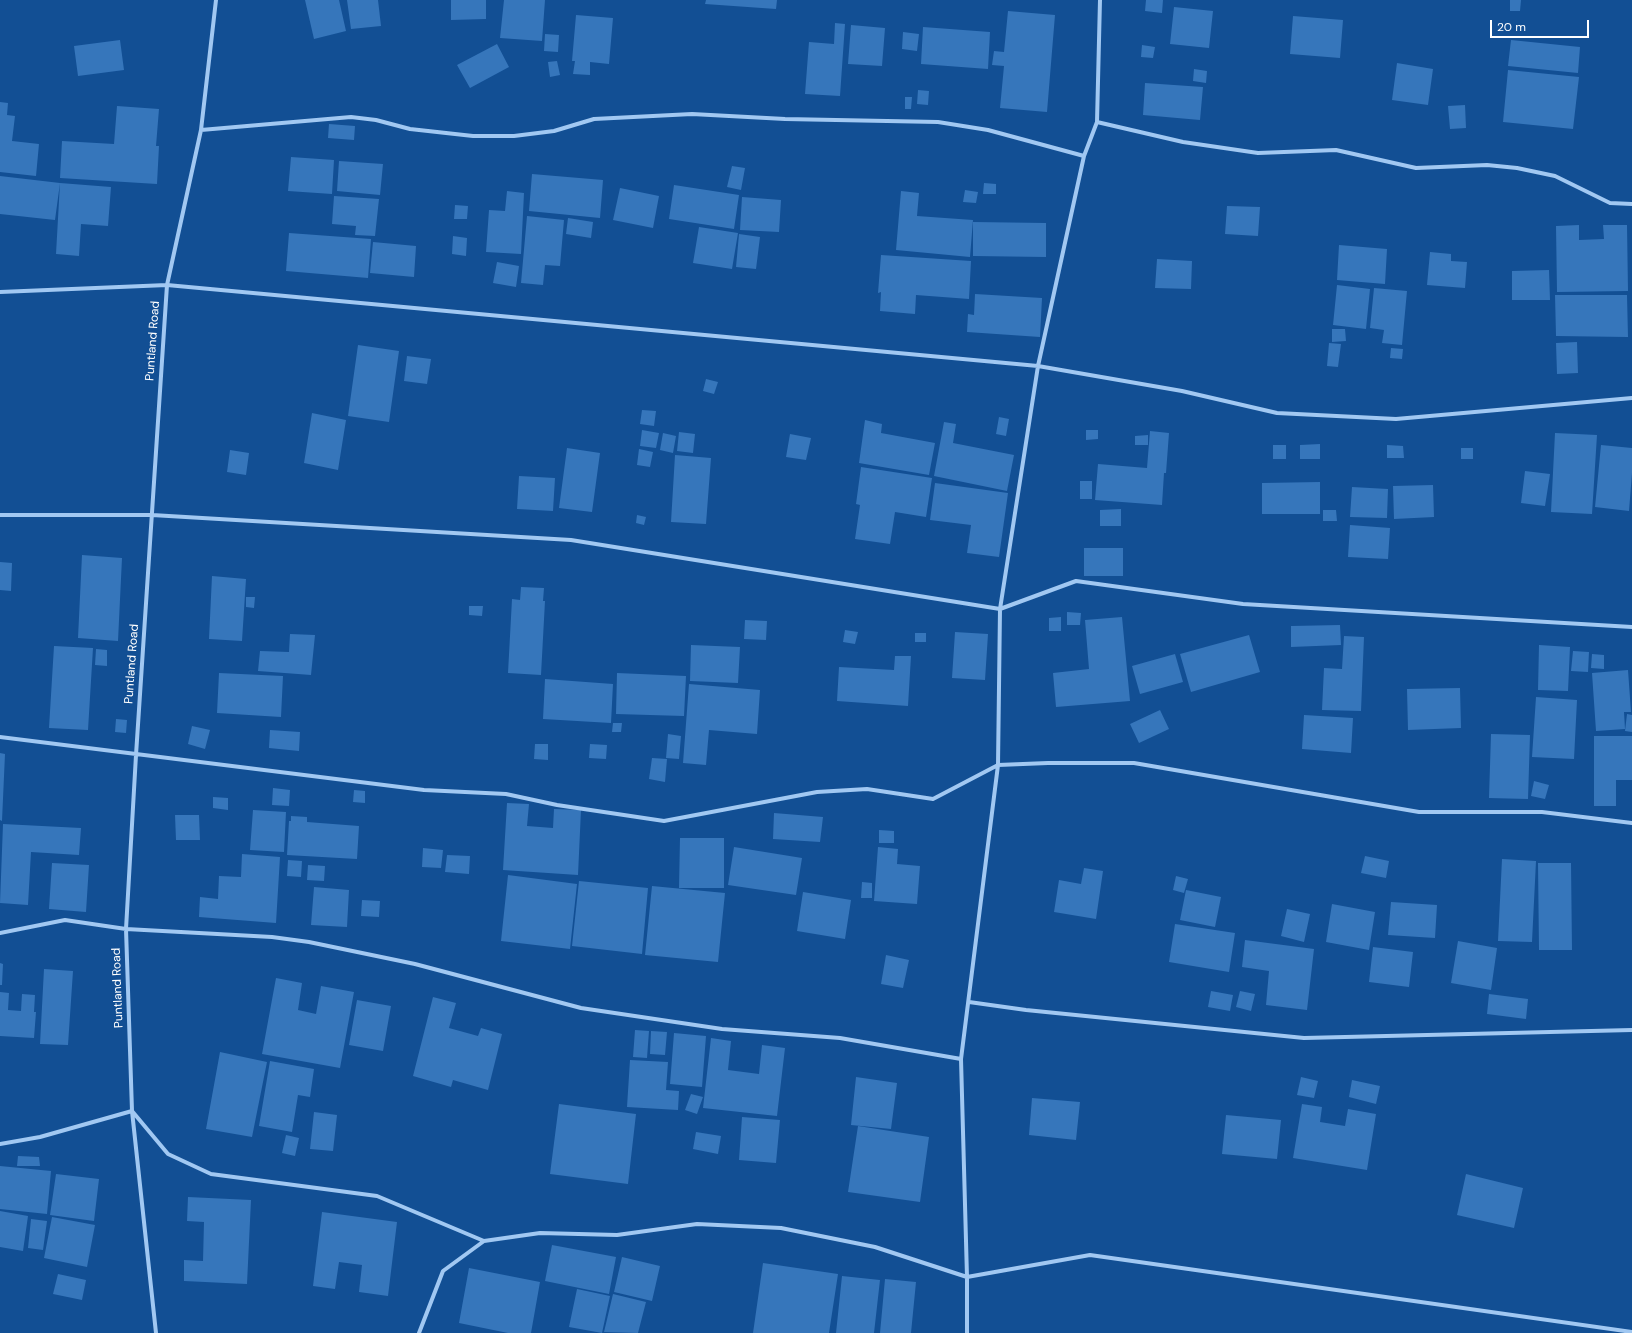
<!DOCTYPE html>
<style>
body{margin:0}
#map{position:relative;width:1632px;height:1333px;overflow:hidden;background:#124f94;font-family:"DM Sans",sans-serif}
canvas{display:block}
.scale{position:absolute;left:1490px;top:20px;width:99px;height:18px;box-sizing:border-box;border:2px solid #fff;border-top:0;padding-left:5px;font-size:12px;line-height:14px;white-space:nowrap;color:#fff;-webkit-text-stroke:3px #124f94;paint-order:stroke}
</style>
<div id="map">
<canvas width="1632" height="1333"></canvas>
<div class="scale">20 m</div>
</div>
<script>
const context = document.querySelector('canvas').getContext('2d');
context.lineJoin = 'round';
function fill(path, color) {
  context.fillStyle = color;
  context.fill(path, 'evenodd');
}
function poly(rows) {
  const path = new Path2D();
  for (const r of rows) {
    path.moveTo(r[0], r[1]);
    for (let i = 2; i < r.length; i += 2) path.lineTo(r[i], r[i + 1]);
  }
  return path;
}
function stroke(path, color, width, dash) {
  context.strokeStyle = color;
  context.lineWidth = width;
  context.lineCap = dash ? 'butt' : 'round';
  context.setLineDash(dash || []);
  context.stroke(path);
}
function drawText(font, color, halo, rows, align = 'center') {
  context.font = font + ' "DM Sans",sans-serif';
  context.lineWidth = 3;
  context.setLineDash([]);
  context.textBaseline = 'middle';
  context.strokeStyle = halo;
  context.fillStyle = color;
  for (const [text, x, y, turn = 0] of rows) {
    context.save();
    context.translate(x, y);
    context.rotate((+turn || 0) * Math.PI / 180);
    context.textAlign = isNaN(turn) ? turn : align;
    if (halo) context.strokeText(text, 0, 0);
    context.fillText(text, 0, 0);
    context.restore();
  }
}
fill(poly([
 [305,0,339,0,346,31,314,39],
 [347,0,378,0,381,26,351,29],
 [451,0,486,0,486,19,451,20],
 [504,0,545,0,542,41,500,38],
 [706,0,777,0,776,9,705,4],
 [1146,0,1163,0,1162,13,1145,11],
 [1510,0,1521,0,1520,11,1510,11],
 [1174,7,1213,11,1209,48,1170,44],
 [1008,11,1055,15,1047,112,1000,108,1004,66,992,65,994,51,1004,52],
 [576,15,613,18,609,64,590,62,590,75,573,74,575,61,572,61],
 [1293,16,1343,20,1340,58,1290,54],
 [835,23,845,24,840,96,805,94,809,42,834,44],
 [851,25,885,28,882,66,848,64],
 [923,27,990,32,988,69,921,64],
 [903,32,919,34,917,51,902,49],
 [545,34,559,35,558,52,544,51],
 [120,40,124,70,78,76,74,46],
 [1511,40,1580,47,1578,73,1508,66],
 [497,44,509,67,470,88,457,65],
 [1142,45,1155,47,1153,58,1141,57],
 [557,61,560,75,550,77,548,62],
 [1397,63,1433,69,1428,105,1392,100],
 [1194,69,1207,71,1206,83,1193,81],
 [1508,70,1579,77,1573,129,1503,122],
 [1145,83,1203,87,1200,120,1143,115],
 [918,90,929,91,928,105,917,104],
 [905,97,912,97,911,109,905,109],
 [0,102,8,103,7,115,15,116,12,141,39,144,36,176,0,172],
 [1465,105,1466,128,1450,129,1448,106],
 [117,106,159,109,156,146,159,146,157,184,60,178,62,141,114,144],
 [329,124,355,126,354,140,328,138],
 [291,157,334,160,332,194,288,191],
 [339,161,383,164,380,195,337,191],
 [732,166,745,168,741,190,727,187],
 [532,174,603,180,600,218,529,211],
 [0,176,60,183,55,220,0,214],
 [60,183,111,187,108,226,81,224,79,256,56,254],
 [984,183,996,184,996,194,983,194],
 [674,185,739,195,734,229,669,219],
 [620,188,659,196,653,228,613,220],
 [965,190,978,192,976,203,963,202],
 [507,191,524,193,521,254,486,252,489,210,505,211],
 [901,191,919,193,917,216,973,220,970,257,896,250],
 [334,196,379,199,375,236,355,235,356,226,332,224],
 [742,197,781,200,779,232,740,230],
 [455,205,468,206,467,219,454,219],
 [1227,206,1260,207,1258,236,1225,234],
 [527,216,564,220,560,266,545,265,543,285,521,283],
 [568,218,593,222,591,238,566,234],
 [973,222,1046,223,1046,257,973,256],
 [1579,225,1579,240,1604,239,1603,225,1627,225,1628,291,1557,292,1556,226],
 [699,227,738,233,732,269,693,263],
 [289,233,371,239,368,278,286,271],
 [739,234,760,237,756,269,736,267],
 [453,236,467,238,466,256,452,254],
 [373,242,416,246,414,277,370,273],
 [1339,245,1387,249,1385,284,1337,280],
 [1430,252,1451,254,1451,261,1467,262,1465,288,1427,285],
 [881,255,971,261,969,299,916,295,915,314,880,311,881,292,878,293],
 [1157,259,1192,261,1191,289,1155,288],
 [497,262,519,266,516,287,493,283],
 [1549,270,1550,300,1512,300,1512,271],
 [1337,285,1370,289,1366,329,1333,325],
 [1374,288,1407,291,1402,345,1382,343,1384,330,1370,328],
 [975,294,1042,298,1040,337,967,332,968,314,974,315],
 [1555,295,1627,295,1628,337,1556,336],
 [1332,329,1345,329,1346,341,1332,342],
 [1577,342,1578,373,1557,374,1556,343],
 [1329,343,1341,344,1338,367,1327,366],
 [358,345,399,351,389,422,348,416],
 [1391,348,1403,349,1402,359,1390,358],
 [407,356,431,359,427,384,404,381],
 [706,379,718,382,714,394,703,391],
 [642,410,656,411,654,426,640,424],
 [312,413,346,420,338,470,304,463],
 [999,417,1009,419,1006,436,996,434],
 [865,420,882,424,881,433,935,443,929,475,859,463],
 [944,422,956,424,953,443,1014,455,1007,491,934,476],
 [642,430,659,433,656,448,640,446],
 [1086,430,1098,430,1098,439,1086,440],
 [1150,431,1169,433,1166,473,1164,473,1162,505,1095,500,1098,464,1147,468],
 [679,432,695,434,693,453,677,451],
 [663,433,676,436,673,453,660,450],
 [1555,433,1597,435,1592,514,1551,512],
 [790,434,811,438,806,460,786,457],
 [1148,435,1148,445,1135,445,1135,436],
 [1320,444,1320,459,1300,459,1300,445],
 [1273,445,1286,445,1286,459,1273,459],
 [1387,445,1403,446,1404,458,1387,458],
 [1601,445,1632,448,1632,473,1629,511,1595,507],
 [567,448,600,453,592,512,559,508],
 [1461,448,1473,448,1473,459,1461,459],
 [639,449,653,452,650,467,637,465],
 [230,450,249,453,246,475,227,472],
 [675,455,711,458,706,524,671,522],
 [861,467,932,478,926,517,895,512,890,544,855,539,860,505,856,504],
 [1525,471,1550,474,1545,506,1521,503],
 [519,476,555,478,553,511,517,509],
 [1080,481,1092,481,1092,499,1080,499],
 [1320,482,1320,514,1262,514,1262,483],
 [935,483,1008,493,999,557,967,553,971,525,930,520],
 [1433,485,1434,517,1394,519,1393,486],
 [1352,487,1388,489,1387,518,1350,517],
 [1121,509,1121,526,1100,526,1100,510],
 [1323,510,1336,510,1337,521,1323,521],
 [637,515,646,517,644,525,636,523],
 [1350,525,1390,528,1388,559,1348,557],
 [1084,548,1123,548,1123,576,1084,576],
 [82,555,122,558,118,641,78,638],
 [0,562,12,563,11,591,0,590],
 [212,576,246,579,242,641,209,639],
 [521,587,544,588,543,601,545,601,541,675,508,673,512,599,520,600],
 [246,597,255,597,254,608,246,607],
 [469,606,483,606,482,616,469,615],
 [1067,612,1081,613,1080,625,1067,625],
 [1061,617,1061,631,1049,631,1049,618],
 [1122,617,1130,701,1056,707,1053,673,1089,669,1085,620],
 [745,620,767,621,766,640,744,639],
 [1340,625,1341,645,1291,647,1291,626],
 [845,630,858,632,855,644,843,642],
 [955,632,988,634,985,680,952,678],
 [915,633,926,633,926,642,915,642],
 [290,634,315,635,311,675,258,671,260,651,289,652],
 [1249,635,1260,672,1191,692,1180,654],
 [1344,636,1364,637,1361,711,1322,710,1324,668,1342,669],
 [691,645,740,647,738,683,690,681],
 [1539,645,1570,647,1568,691,1538,690],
 [54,646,93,648,88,730,49,728],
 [96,649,107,650,107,666,95,665],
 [1573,651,1589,652,1588,672,1571,671],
 [1175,654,1183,682,1140,694,1132,666],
 [1592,654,1604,655,1604,669,1591,668],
 [895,656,911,656,908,706,837,701,839,667,894,670],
 [1628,670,1631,712,1624,712,1625,729,1596,731,1592,673],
 [219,673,283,676,281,717,217,713],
 [617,673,686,676,684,716,616,714],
 [545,679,613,684,611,723,543,719],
 [689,684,760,690,757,734,709,730,706,765,683,763],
 [1460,688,1461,728,1408,730,1407,689],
 [1536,697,1577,700,1574,759,1532,757],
 [1160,710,1169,729,1139,743,1130,724],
 [1627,714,1632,715,1632,732,1625,731],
 [1304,715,1353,718,1351,753,1302,749],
 [116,719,127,720,126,733,115,732],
 [613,723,622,723,621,732,612,732],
 [192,726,210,730,205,749,188,744],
 [270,730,300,732,299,751,269,748],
 [668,734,681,736,679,759,666,758],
 [1491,734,1530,735,1528,799,1489,798],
 [1594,736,1632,736,1632,780,1616,780,1616,806,1594,806],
 [535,744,548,744,548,760,534,759],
 [590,744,607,745,606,759,589,758],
 [0,753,5,754,2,821,0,820],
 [652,758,667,759,665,782,649,779],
 [1534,781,1549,785,1545,799,1531,796],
 [273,788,290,790,289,806,272,805],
 [354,790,365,791,365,803,353,802],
 [213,797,228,798,228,810,213,808],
 [507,803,529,804,527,826,553,828,554,809,581,810,578,875,503,870],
 [253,810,286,812,284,852,250,850],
 [774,813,823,817,820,842,773,839],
 [175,815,199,815,200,840,176,840],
 [291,816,307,817,307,822,359,826,357,859,287,855,289,821,291,821],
 [3,824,81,828,79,855,31,852,28,905,0,903],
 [879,830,894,831,894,843,879,843],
 [680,838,724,838,724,888,679,888],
 [734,847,802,858,796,895,728,885],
 [878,847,898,849,897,864,920,866,917,904,874,901],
 [423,848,443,850,441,868,422,867],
 [242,854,280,857,276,923,199,917,200,897,218,899,219,876,241,877],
 [447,855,470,856,469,874,445,872],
 [1365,856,1389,861,1386,878,1361,873],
 [1502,859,1536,861,1532,942,1498,941],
 [288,860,302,861,301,877,287,876],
 [52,863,89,865,86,912,49,909],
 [1538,863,1571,863,1572,950,1539,950],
 [308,865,325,866,324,881,307,880],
 [1084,868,1103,871,1096,919,1054,912,1059,880,1081,884],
 [508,875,577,884,570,949,501,941],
 [1176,876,1188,879,1184,893,1173,890],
 [579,881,648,888,642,954,572,946],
 [862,882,872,883,872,898,861,898],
 [652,886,725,893,718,962,645,955],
 [314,887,349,890,347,927,311,925],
 [1186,890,1221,897,1215,927,1180,920],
 [803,892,851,900,845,939,797,931],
 [362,900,380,901,379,917,361,916],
 [1391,902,1437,905,1435,938,1388,935],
 [1332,904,1375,912,1369,950,1326,942],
 [1287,909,1310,914,1304,942,1281,936],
 [1175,924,1235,933,1229,972,1169,962],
 [1245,940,1314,949,1307,1010,1266,1005,1269,971,1242,967],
 [1458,941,1497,948,1491,990,1451,983],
 [1373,947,1413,952,1409,987,1369,982],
 [886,955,909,960,903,988,881,984],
 [0,963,3,964,2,985,0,985],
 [44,969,73,971,68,1045,40,1044],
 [276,978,302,983,298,1010,316,1014,321,986,354,992,340,1068,262,1054],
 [1211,991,1233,995,1230,1011,1208,1007],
 [1240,991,1255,994,1251,1011,1236,1007],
 [0,992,9,993,8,1010,21,1011,22,994,35,995,34,1012,36,1012,34,1038,0,1036],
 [1489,994,1528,999,1526,1019,1487,1014],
 [433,997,456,1003,449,1028,478,1036,481,1028,502,1034,488,1090,453,1080,451,1087,413,1076],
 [357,1000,391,1006,383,1051,349,1045],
 [635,1030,649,1031,647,1058,633,1057],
 [651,1031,667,1032,665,1055,650,1054],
 [674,1033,706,1036,702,1087,670,1084],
 [711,1038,731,1041,728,1070,759,1074,762,1045,785,1048,777,1116,703,1108],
 [220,1052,267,1062,252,1137,206,1129],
 [630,1060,668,1062,666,1090,679,1091,678,1110,627,1107],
 [270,1061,314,1069,310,1097,298,1095,292,1132,259,1126],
 [856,1077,897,1083,891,1129,851,1125],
 [1301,1077,1318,1081,1314,1098,1297,1095],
 [1352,1080,1380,1086,1376,1104,1349,1097],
 [691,1094,703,1097,697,1114,685,1110],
 [1032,1098,1080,1102,1076,1140,1029,1135],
 [559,1104,636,1114,628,1184,550,1174],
 [1302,1104,1322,1107,1320,1122,1345,1126,1348,1109,1376,1114,1367,1170,1293,1158],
 [314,1112,337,1115,333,1151,310,1149],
 [1226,1115,1281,1120,1277,1159,1222,1154],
 [742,1117,780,1120,776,1163,739,1160],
 [858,1126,929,1137,920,1202,848,1192],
 [696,1132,721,1136,718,1154,693,1149],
 [286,1135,299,1138,295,1156,282,1153],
 [18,1156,39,1157,40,1166,17,1166],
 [0,1166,51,1171,47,1214,0,1209],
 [56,1174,99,1179,94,1221,50,1215],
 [1466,1174,1523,1188,1514,1228,1457,1215],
 [188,1197,251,1200,247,1284,184,1281,184,1260,203,1261,204,1222,187,1221],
 [0,1211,28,1216,23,1251,0,1247],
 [322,1212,397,1222,388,1296,359,1292,362,1265,339,1262,335,1289,313,1286],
 [52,1217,95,1225,87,1267,44,1258],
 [31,1219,47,1221,43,1250,28,1248],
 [552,1245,616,1257,609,1294,545,1281],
 [622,1257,660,1266,652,1301,614,1292],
 [763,1263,838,1274,829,1333,753,1333],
 [469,1268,540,1282,531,1333,508,1333,459,1323],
 [58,1274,86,1280,82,1300,53,1294],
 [842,1276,880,1280,874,1333,836,1333],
 [885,1279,916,1282,911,1333,880,1333],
 [577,1289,610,1296,602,1333,569,1327],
 [613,1294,646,1302,638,1333,604,1332]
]), '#3676bb');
stroke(poly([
 [1097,122,1183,142,1258,153,1336,150,1416,168,1487,165,1517,168,1555,176,1610,203,1632,204],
 [201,130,351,117,376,120,410,129,473,136,514,136,554,131,594,119,692,114,785,119,938,122,988,130,1084,156],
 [0,292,167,285,1038,366,1182,391,1277,413,1396,419,1632,398],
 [0,515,152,515,571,540,1000,609,1076,581,1243,604,1632,627],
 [0,737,424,790,506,794,557,805,664,821,817,792,867,789,933,799,998,765,1048,763,1134,763,1419,812,1542,812,1632,823],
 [0,933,65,920,126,929,272,937,309,942,415,964,581,1008,722,1029,840,1038,961,1059],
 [969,1002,1026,1010,1304,1038,1632,1030],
 [0,1144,40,1137,132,1111,168,1154,211,1174,377,1196,484,1241],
 [156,1333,132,1111,126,929,136,755,167,285,201,130,216,0],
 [419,1333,443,1271,484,1241,540,1233,617,1235,697,1224,781,1228,875,1247,967,1277,1090,1255,1632,1332],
 [967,1333,967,1277,961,1059,998,765,1000,609,1038,366,1084,156,1097,122,1100,0]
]), '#a1c8f2', 4);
drawText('12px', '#fff', '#124f94', [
 ["Puntland Road",153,341,-86],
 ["Puntland Road",132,664,-86],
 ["Puntland Road",118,988,-92]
]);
</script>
